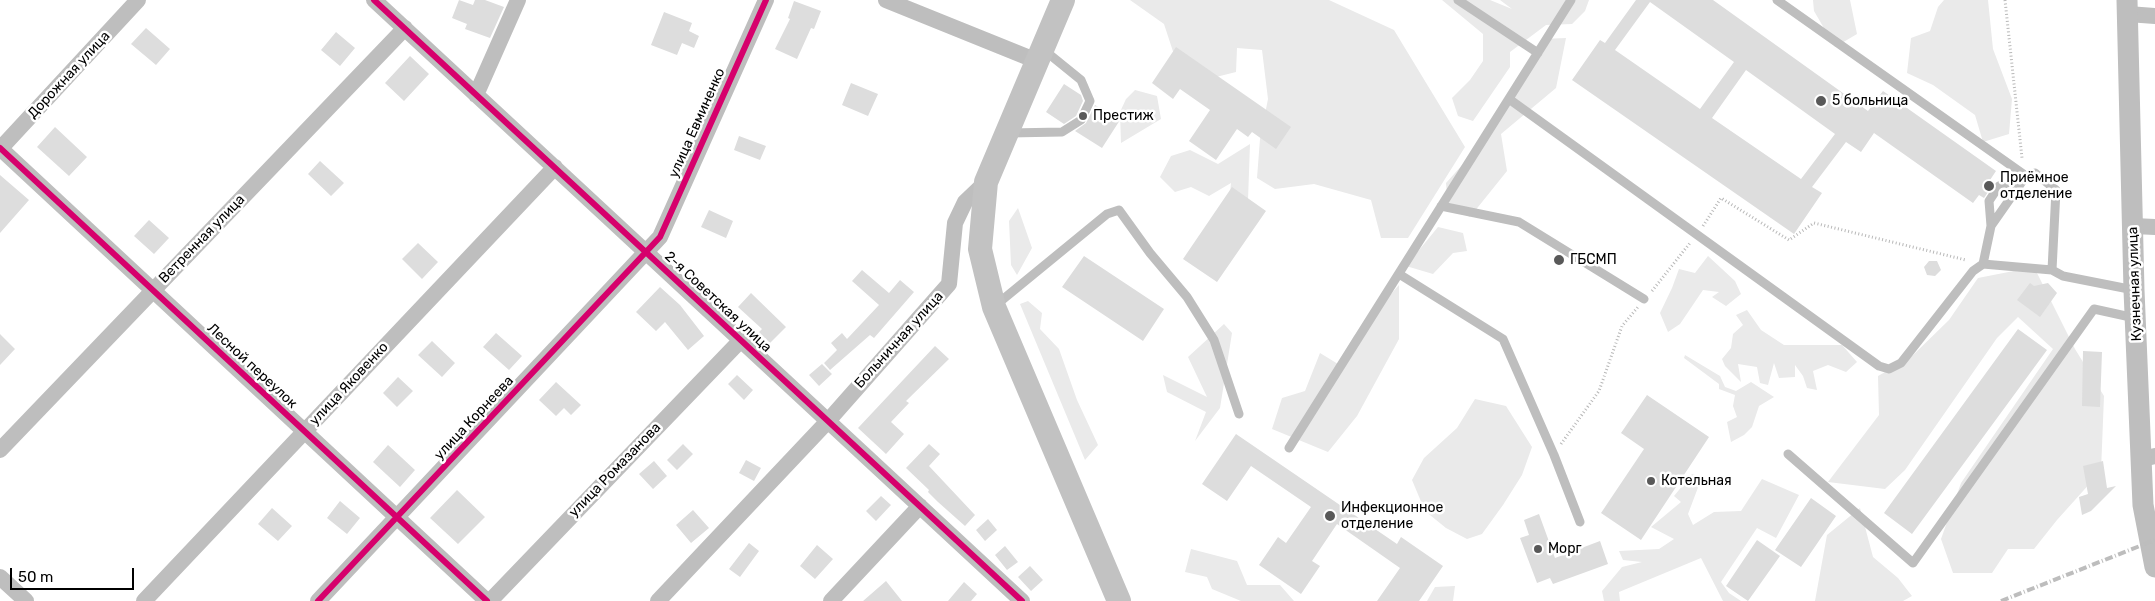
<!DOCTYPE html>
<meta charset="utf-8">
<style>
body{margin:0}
#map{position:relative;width:2155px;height:601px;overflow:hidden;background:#fff;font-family:Rubik,sans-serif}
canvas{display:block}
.scale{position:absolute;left:10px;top:568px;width:124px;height:22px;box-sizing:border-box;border:2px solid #000;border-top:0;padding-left:6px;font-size:15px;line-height:18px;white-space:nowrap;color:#000;-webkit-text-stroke:4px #fff;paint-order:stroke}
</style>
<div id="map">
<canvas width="2155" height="601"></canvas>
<div class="scale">50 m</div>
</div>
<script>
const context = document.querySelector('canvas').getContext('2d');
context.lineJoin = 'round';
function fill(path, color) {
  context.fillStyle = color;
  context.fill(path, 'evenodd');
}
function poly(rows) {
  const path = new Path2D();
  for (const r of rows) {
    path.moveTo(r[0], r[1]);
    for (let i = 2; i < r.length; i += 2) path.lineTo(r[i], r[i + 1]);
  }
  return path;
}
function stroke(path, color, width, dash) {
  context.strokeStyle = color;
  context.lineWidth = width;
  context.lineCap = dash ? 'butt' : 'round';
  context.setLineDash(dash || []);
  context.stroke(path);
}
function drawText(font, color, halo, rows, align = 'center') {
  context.font = font + ' Rubik,sans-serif';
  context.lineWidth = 5;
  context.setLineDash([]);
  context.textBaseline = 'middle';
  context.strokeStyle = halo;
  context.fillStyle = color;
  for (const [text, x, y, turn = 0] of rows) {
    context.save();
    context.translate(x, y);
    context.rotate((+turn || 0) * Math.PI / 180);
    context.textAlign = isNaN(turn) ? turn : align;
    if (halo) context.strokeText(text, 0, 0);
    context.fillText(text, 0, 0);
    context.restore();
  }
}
fill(poly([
 [1130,0,1329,0,1394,30,1465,147,1408,238,1381,238,1371,200,1314,184,1275,189,1257,178,1260,139,1268,99,1262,50,1237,48,1236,72,1184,85,1164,24],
 [1442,0,1490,0,1512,9,1500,0,1589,0,1585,11,1572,24,1546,25,1510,52,1510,67,1473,121,1458,116,1452,98,1470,80,1483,61,1483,34],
 [1813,0,1850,0,1857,34,1835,47,1814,11],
 [1944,0,1988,0,1993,49,2012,99,2009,134,1983,142,1975,115,1933,85,1907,73,1911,38,1930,31,1938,7],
 [1566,38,1556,88,1501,134,1507,171,1470,217,1448,207,1446,183,1489,135,1542,39],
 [1135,90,1157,96,1161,119,1121,143,1120,112,1126,99],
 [1250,144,1248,200,1229,204,1231,183,1209,196,1191,187,1175,192,1160,177,1171,156,1190,150,1218,164],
 [1018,208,1032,248,1017,275,1011,265,1009,221],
 [1438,227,1463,233,1467,251,1453,253,1433,274,1406,266],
 [1708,256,1735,281,1741,294,1726,306,1712,297,1719,292,1703,290,1680,324,1668,332,1660,313,1672,288,1679,269,1695,273],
 [2034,267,2075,349,2104,396,2101,471,2057,520,2034,549,2008,549,1992,573,1953,573,1941,539,1961,483,2053,349,2018,317,1997,338,1905,470,1885,489,1828,482,1879,415,1878,376,1910,358,1949,320,1978,278],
 [1399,285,1399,339,1357,416,1328,452,1272,429,1282,398,1305,391,1320,353,1338,364,1354,336],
 [1028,301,1042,313,1040,329,1059,349,1077,400,1098,445,1085,460,1020,304],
 [1747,310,1761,330,1784,345,1842,345,1857,362,1846,372,1828,365,1813,371,1817,390,1807,388,1803,376,1795,365,1795,377,1779,378,1774,363,1768,385,1760,383,1757,367,1738,364,1741,382,1725,366,1722,359,1731,348,1733,334,1743,325,1736,315],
 [1224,324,1232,333,1220,408,1195,441,1206,412,1167,392,1163,375,1207,397,1188,357],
 [1685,355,1720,376,1725,387,1736,391,1751,382,1774,397,1759,406,1752,427,1744,435,1731,442,1727,422,1737,417,1733,406,1735,395,1719,389,1719,384,1684,358],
 [1475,399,1506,406,1532,447,1522,475,1503,505,1482,534,1467,539,1446,528,1425,511,1412,480,1424,458,1457,428],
 [1692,474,1702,477,1688,514,1693,525,1714,512,1741,511,1762,479,1799,495,1776,538,1757,528,1721,582,1729,593,1741,601,1723,601,1701,558,1619,592,1620,601,1604,601,1602,591,1622,567,1642,562,1623,560,1619,551,1659,549,1674,539,1651,527,1681,502,1674,496],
 [1860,508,1873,557,1898,578,1912,596,1903,601,1815,601,1827,535],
 [1191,549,1237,561,1247,585,1280,585,1294,601,1241,601,1212,589,1207,577,1185,572],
 [1455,586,1453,601,1427,601,1435,587]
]), '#eaeaea');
fill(poly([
 [459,0,473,5,475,0,485,0,504,7,490,38,465,29,467,24,452,18],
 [1636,0,1713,0,1868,111,1883,91,1996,171,1990,180,1994,183,1984,198,1979,195,1973,203,1874,133,1861,152,1846,142,1812,187,1822,193,1794,234,1572,80,1600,40,1605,43],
 [1650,2,1734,62,1700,109,1615,50],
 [1746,70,1835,134,1801,179,1712,118],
 [794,1,821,11,814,29,811,28,797,59,775,49,790,19,788,18],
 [664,12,692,23,689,31,699,36,694,48,682,43,677,55,651,45],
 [146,28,170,49,156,65,131,44],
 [336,32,355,48,340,66,321,50],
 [1176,47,1291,127,1276,149,1252,132,1248,137,1237,129,1216,160,1189,141,1210,110,1180,89,1173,99,1152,83],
 [410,56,429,74,404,101,385,83],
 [851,83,878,94,868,116,842,105],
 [1064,84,1081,95,1083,101,1076,116,1064,124,1046,112],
 [1095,105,1120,120,1102,148,1075,131,1086,123],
 [55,127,87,157,69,176,37,147],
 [739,136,766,146,760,160,734,150],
 [320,161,344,183,331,196,308,174],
 [0,175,29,200,0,233],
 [1232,187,1266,211,1217,282,1183,259],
 [709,210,733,221,726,238,701,227],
 [149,220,169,238,154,254,134,236],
 [418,243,438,262,422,279,402,259],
 [1084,256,1164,309,1143,341,1062,287],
 [1929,261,1937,261,1941,270,1935,276,1927,275,1924,267],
 [862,270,889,293,900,280,914,292,874,338,870,335,830,370,824,363,837,350,831,343,842,333,847,339,879,305,852,281],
 [2030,283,2034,286,2048,283,2057,293,2040,317,2017,300],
 [660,287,680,305,704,336,688,350,665,322,656,331,636,312],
 [751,293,786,327,770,343,759,332,762,329,738,307],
 [2018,329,2047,350,1912,534,1884,513],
 [496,333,522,356,509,370,483,347],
 [0,334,15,349,0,365],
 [432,341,455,363,442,377,418,355],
 [935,346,949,359,906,401,909,403,891,422,904,434,886,454,858,428],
 [2083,351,2102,352,2100,407,2082,406],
 [822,364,832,374,819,386,809,375],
 [737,375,753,390,744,400,728,384],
 [398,377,413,391,397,407,383,393],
 [556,382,581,405,571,415,564,408,556,416,539,400],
 [1647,395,1709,437,1641,540,1601,513,1644,449,1621,433],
 [1236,434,1397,544,1401,537,1443,566,1419,601,1377,601,1400,568,1337,524,1312,561,1320,566,1301,594,1259,565,1278,537,1286,543,1311,507,1251,466,1227,501,1202,484],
 [683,444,693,454,677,470,667,460],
 [929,444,940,454,929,466,975,515,965,526,938,502,928,492,929,490,906,468],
 [388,445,415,470,400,487,373,462],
 [746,460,761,468,754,481,739,473],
 [654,461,667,476,653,489,639,474],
 [2103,461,2107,488,2116,486,2091,511,2082,515,2079,497,2088,494,2083,466],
 [457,490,485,517,458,544,430,518],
 [881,496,891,505,876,521,866,511],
 [1811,498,1836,516,1801,567,1775,550],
 [340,501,360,518,347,534,327,518],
 [272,508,292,526,278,541,258,524],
 [693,510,709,528,691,543,676,525],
 [1539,514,1555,558,1600,541,1608,564,1553,584,1550,578,1537,583,1520,538,1529,535,1524,520],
 [988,519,997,530,985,541,976,530],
 [1757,540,1780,556,1748,601,1726,586],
 [749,543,759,551,740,577,729,569],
 [817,545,833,559,815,579,800,566],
 [1005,546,1018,562,1007,570,995,555],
 [1030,566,1043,580,1031,591,1018,577],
 [886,581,902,601,863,601],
 [964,582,977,594,971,601,948,601]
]), '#ddd');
stroke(poly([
 [2005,0,2022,158],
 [1703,226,1721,198,1789,240,1814,223,1966,260],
 [1652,291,1690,243],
 [1561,444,1599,391,1622,326,1638,307]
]), '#b8b8b8', 3, [1, 2.5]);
stroke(poly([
 [1458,0,1538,53],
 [1777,0,2026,176],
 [1509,99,1879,366,1889,369,1901,363,1973,271,1983,264,2052,270,2063,276,2134,290],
 [1009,133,1062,132,1081,120,1090,101,1081,80,1044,50],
 [1441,206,1519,222,1644,299],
 [1991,226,1989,201,1999,186,2026,176],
 [1983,264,1991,226,2026,176,2035,173,2056,190,2052,270],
 [1399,274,1503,339,1554,455,1580,522],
 [996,305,1107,214,1119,210,1150,253,1187,297,1214,340,1239,414],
 [1289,448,1571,0],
 [1788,454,1913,563,2094,309,2135,318]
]), '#bebebe', 9);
stroke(poly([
 [374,0,1022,601],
 [886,0,1037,61],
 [2128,14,2155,16],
 [476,95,518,0],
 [0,148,487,601],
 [0,149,138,0],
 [2134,226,2155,227],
 [0,450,405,28],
 [2142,459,2155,456],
 [0,577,26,601],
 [144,601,555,167],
 [318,601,660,237,766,0],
 [490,601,741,340],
 [658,601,828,421,949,284,955,223,965,202,986,182],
 [831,601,920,506]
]), '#bebebe', 16);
stroke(poly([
 [2127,0,2134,290,2143,505,2155,567]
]), '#bebebe', 21);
stroke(poly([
 [1063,0,986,182,980,249,994,307,1119,601]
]), '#c2c2c2', 24);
stroke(poly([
 [2001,601,2155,540]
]), '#bdbdbd', 4, [8, 2.5, 1, 2.5]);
stroke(poly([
 [374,0,1022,601],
 [0,148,487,601],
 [318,601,660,237,766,0]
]), '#d6006c', 6);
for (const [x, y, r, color] of [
 [1821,101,6,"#595959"],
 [1083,116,5,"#595959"],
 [1989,186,6,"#595959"],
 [1559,260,6,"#595959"],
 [1651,481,5,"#595959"],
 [1330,516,6,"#595959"],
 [1538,549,5,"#595959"]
]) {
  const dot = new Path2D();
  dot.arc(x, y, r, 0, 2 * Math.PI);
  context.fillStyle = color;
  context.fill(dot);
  stroke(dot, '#fff', 2);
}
drawText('14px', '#000', '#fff', [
 ["Дорожная улица",69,75,-47],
 ["улица Евминенко",697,123,-66],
 ["Ветренная улица",202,239,-46],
 ["Кузнечная улица",2135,284,-92],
 ["2-я Советская улица",718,302,43],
 ["Больничная улица",899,340,-48],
 ["Лесной переулок",252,366,43],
 ["улица Яковенко",349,384,-47],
 ["улица Корнеева",474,418,-47],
 ["улица Ромазанова",615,470,-46]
]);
drawText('14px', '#000', '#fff', [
 ["5 больница",1832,101],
 ["Престиж",1093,116],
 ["Приёмное",2000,178],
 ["отделение",2000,194],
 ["ГБСМП",1570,260],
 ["Котельная",1661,481],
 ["Инфекционное",1341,508],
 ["отделение",1341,524],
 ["Морг",1548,549]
], 'left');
</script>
